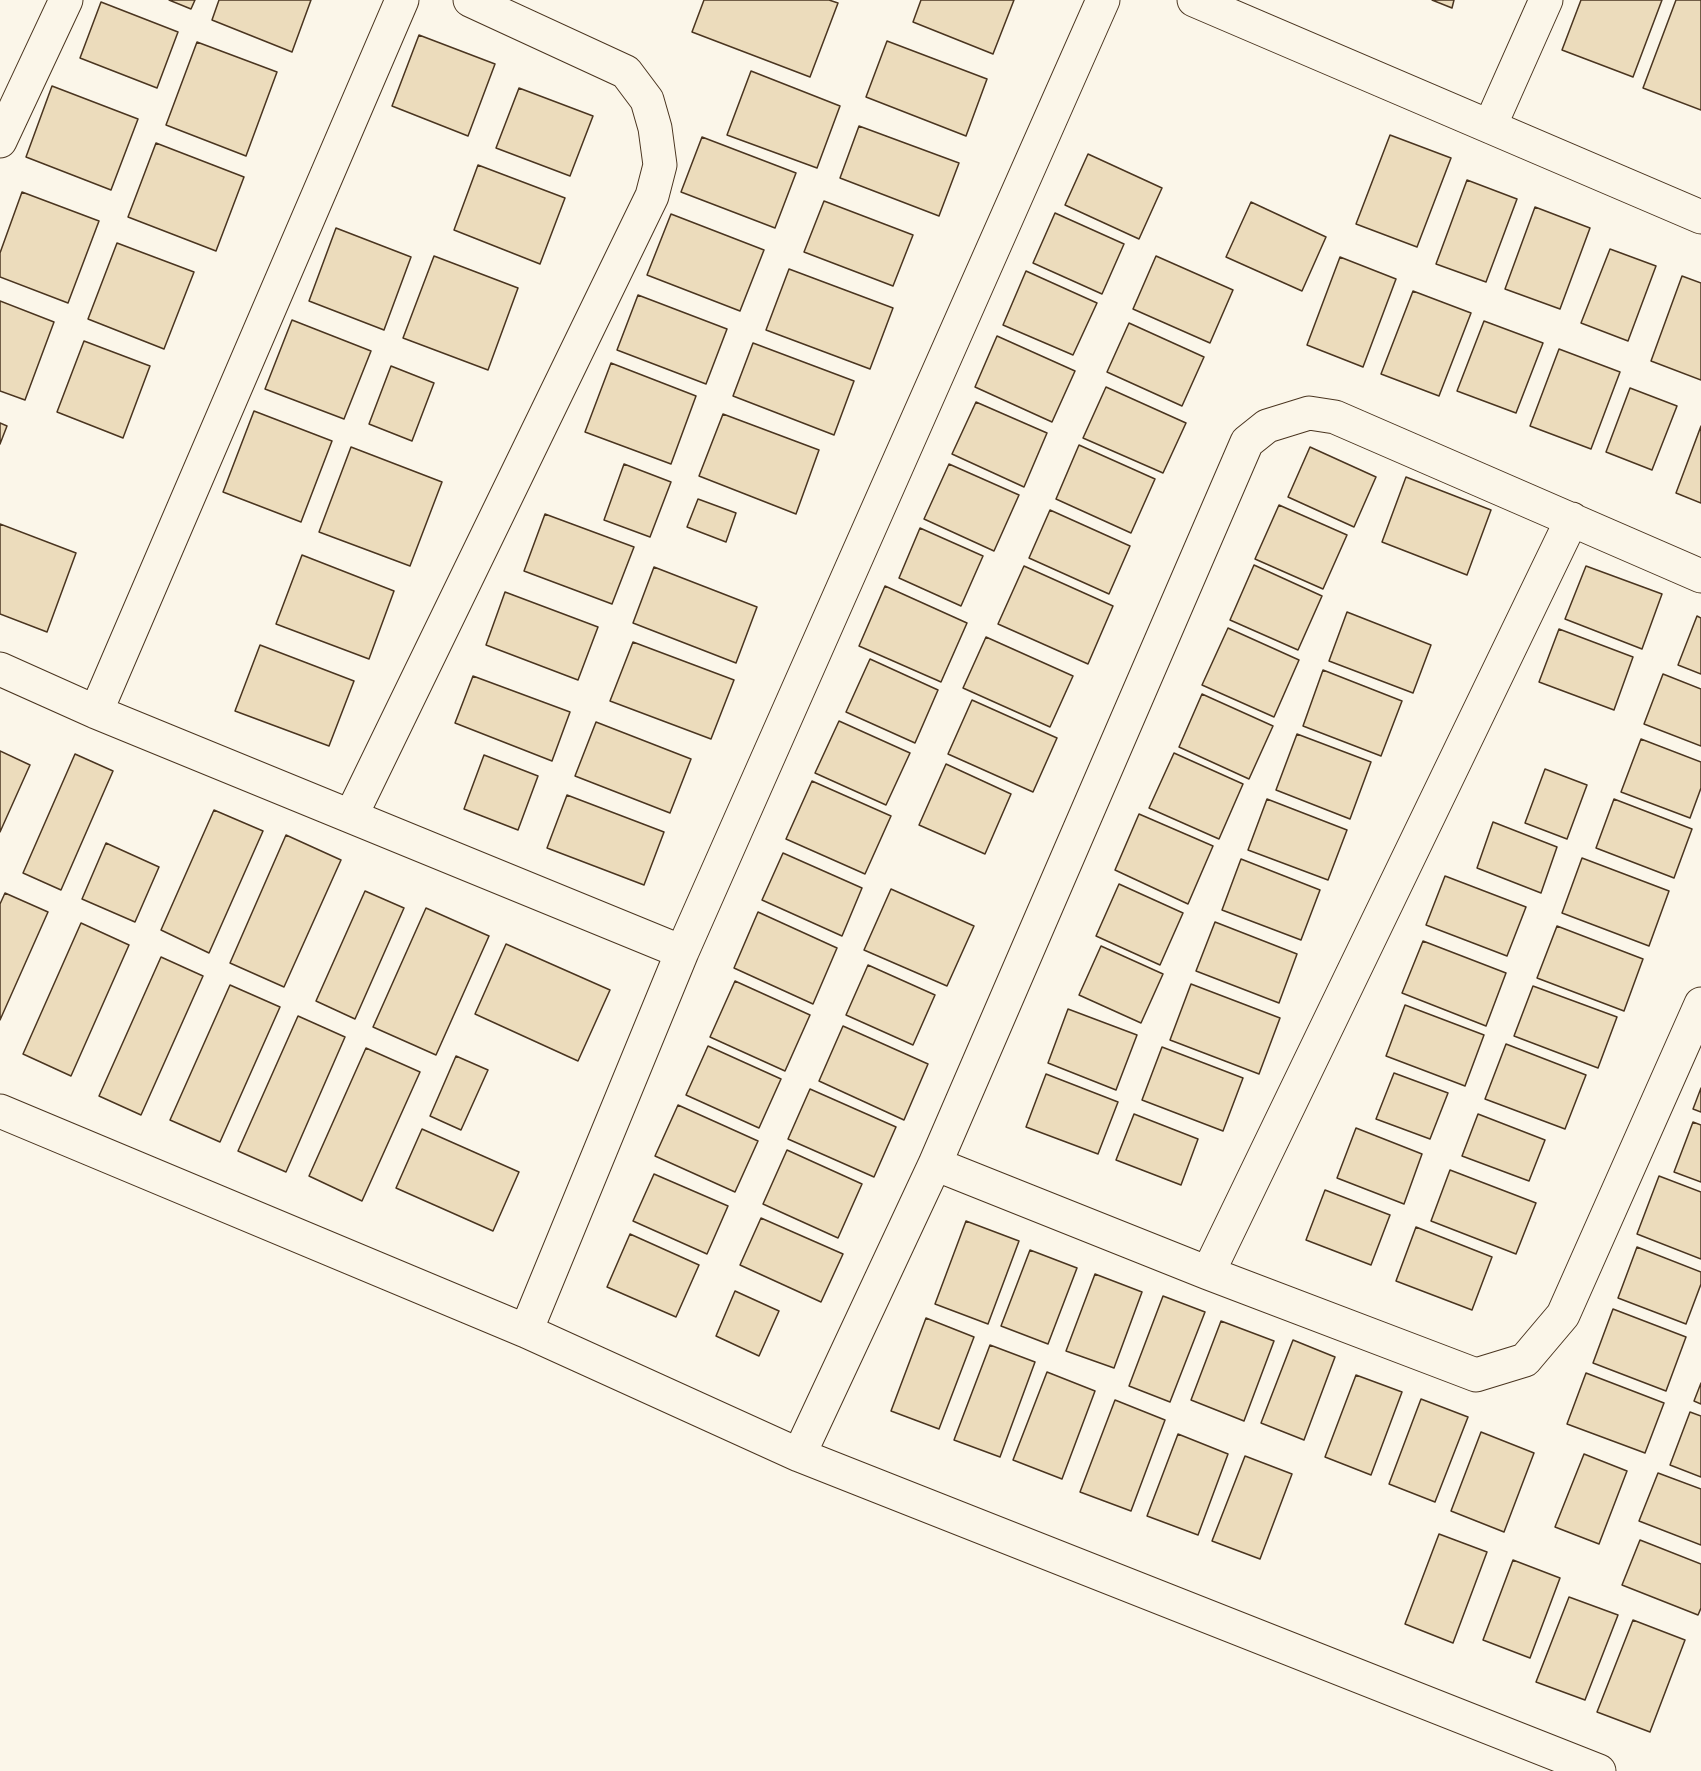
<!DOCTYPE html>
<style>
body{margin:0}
canvas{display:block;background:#fbf6e9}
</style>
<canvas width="1701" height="1771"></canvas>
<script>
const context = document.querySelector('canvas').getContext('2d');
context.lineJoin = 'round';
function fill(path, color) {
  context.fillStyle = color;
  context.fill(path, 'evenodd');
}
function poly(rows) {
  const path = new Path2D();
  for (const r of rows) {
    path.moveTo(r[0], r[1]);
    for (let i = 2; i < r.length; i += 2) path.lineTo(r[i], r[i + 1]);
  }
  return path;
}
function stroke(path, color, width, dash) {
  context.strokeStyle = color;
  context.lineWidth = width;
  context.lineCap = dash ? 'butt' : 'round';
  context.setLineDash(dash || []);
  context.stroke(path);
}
const building = poly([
 [169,0,195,0,191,9,169,0],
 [219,0,311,0,292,52,212,20,219,0],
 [704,0,829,0,838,3,810,77,692,32,704,0],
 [921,0,1014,0,993,54,913,22,921,0],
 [1432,0,1454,0,1452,8,1432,0],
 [1581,0,1662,0,1633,77,1562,50,1581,0],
 [1676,0,1701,0,1701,110,1643,88,1676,0],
 [101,2,178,32,157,88,80,58,101,2],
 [419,35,495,64,468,136,392,106,419,35],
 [887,41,987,79,966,136,866,97,887,41],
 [197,42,277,72,246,156,166,125,197,42],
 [751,71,840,106,817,168,727,135,751,71],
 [52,86,138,119,111,190,26,157,52,86],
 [519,88,593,116,570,176,496,148,519,88],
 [859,126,959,163,939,216,840,178,859,126],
 [1390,135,1451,158,1417,247,1356,224,1390,135],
 [702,137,796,173,775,228,681,192,702,137],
 [156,143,244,177,216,251,128,217,156,143],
 [1088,154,1162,188,1139,239,1065,205,1088,154],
 [478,165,565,198,540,264,454,230,478,165],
 [1467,180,1517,199,1486,282,1436,264,1467,180],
 [22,192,99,221,68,303,0,277,0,253,22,192],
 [824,201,913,235,893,286,804,252,824,201],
 [1251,202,1326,237,1302,291,1226,257,1251,202],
 [1535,207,1590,228,1560,309,1505,289,1535,207],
 [1055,213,1124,244,1102,294,1033,263,1055,213],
 [671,214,764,250,740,311,647,275,671,214],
 [336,228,411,257,384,330,309,301,336,228],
 [117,243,194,272,164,349,88,319,117,243],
 [1610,249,1656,266,1628,341,1581,323,1610,249],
 [434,256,518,288,488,370,403,338,434,256],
 [1156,256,1233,290,1210,343,1133,309,1156,256],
 [1340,257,1396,279,1363,367,1307,345,1340,257],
 [789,269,893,308,870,369,766,330,789,269],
 [1026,271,1097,303,1073,355,1003,325,1026,271],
 [1682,276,1701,283,1701,380,1651,361,1682,276],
 [1413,291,1471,313,1439,396,1381,374,1413,291],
 [638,295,727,329,706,384,617,350,638,295],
 [0,301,54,322,25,400,0,391,0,301],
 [292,320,371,351,344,419,265,389,292,320],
 [1484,321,1543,343,1516,413,1457,391,1484,321],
 [1129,323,1204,357,1182,406,1107,372,1129,323],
 [997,336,1075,371,1052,422,975,387,997,336],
 [84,341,150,366,123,438,57,412,84,341],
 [753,343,854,381,834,435,733,396,753,343],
 [1559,349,1620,372,1591,449,1530,426,1559,349],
 [611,363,696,396,671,464,585,432,611,363],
 [391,366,434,383,412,441,369,424,391,366],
 [1106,387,1186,423,1163,473,1083,438,1106,387],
 [1630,388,1677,406,1652,470,1606,452,1630,388],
 [976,402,1047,433,1024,487,952,454,976,402],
 [254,411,332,441,301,522,223,492,254,411],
 [723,414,819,450,796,514,699,476,723,414],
 [0,423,7,426,0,444,0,423],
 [1701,426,1701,503,1676,493,1701,426],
 [1079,445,1155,479,1131,533,1056,499,1079,445],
 [351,447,442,482,410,566,319,532,351,447],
 [1310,447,1376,477,1354,527,1288,497,1310,447],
 [624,464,671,482,650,537,604,520,624,464],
 [949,464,1019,495,994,551,924,519,949,464],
 [1406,477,1491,510,1467,575,1382,542,1406,477],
 [698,499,736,513,726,542,687,527,698,499],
 [1279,505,1347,535,1323,589,1255,559,1279,505],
 [1050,510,1130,546,1109,594,1029,558,1050,510],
 [545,514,634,547,612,604,524,571,545,514],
 [0,524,76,553,47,632,0,614,0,524],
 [920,528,983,556,961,606,899,578,920,528],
 [302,555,394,591,369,659,276,624,302,555],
 [1254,565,1322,596,1298,650,1230,620,1254,565],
 [1024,566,1113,606,1088,664,998,624,1024,566],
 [1586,566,1662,594,1642,649,1565,619,1586,566],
 [654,567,757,607,736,663,633,623,654,567],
 [885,586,967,623,941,682,859,646,885,586],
 [505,592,598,627,578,680,486,645,505,592],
 [1347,612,1431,645,1413,693,1329,661,1347,612],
 [1697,616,1701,618,1701,674,1678,665,1697,616],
 [1228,628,1299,660,1274,717,1202,685,1228,628],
 [1559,629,1633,657,1614,710,1539,682,1559,629],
 [986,637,1073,676,1050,727,963,688,986,637],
 [633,642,734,680,711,739,610,701,633,642],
 [260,645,354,681,329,746,235,711,260,645],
 [870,659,938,690,915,743,846,712,870,659],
 [1323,670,1402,701,1381,756,1303,726,1323,670],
 [1663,674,1701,689,1701,746,1644,724,1663,674],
 [473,676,570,712,552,761,455,723,473,676],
 [1202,694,1273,726,1249,779,1179,747,1202,694],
 [972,700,1057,738,1033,792,948,754,972,700],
 [839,721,910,753,886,805,815,773,839,721],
 [596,722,691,759,670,813,575,776,596,722],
 [1297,734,1371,762,1350,819,1276,790,1297,734],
 [1641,739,1701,762,1701,788,1690,818,1621,792,1641,739],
 [0,751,30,765,0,832,0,751],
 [1174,753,1243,784,1219,839,1149,808,1174,753],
 [75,754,113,771,61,890,23,873,75,754],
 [484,755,538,776,518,830,464,809,484,755],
 [946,764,1011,794,985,854,919,825,946,764],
 [1545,769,1587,785,1567,839,1525,823,1545,769],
 [812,781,891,816,865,874,786,839,812,781],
 [567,795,664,832,644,885,547,848,567,795],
 [1267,799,1347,830,1328,880,1248,850,1267,799],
 [1614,799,1692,829,1674,878,1596,848,1614,799],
 [214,810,263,831,209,953,161,930,214,810],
 [1139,814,1213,846,1188,904,1115,870,1139,814],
 [1493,822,1557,847,1541,893,1477,868,1493,822],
 [286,835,341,860,284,987,230,963,286,835],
 [106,843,159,867,135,922,82,899,106,843],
 [783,853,862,888,842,936,762,900,783,853],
 [1582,858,1669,891,1649,946,1562,913,1582,858],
 [1241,859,1320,890,1301,940,1222,910,1241,859],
 [1445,876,1526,907,1507,956,1426,925,1445,876],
 [1119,884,1183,913,1160,965,1096,936,1119,884],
 [891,889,974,926,947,986,864,950,891,889],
 [365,891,404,908,355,1019,316,1001,365,891],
 [5,893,48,912,0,1020,0,904,5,893],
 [426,908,489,936,436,1055,373,1027,426,908],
 [758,912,837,948,813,1004,734,968,758,912],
 [1215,922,1297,954,1279,1003,1196,971,1215,922],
 [81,923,129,945,71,1076,23,1054,81,923],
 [1557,926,1643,959,1624,1011,1537,978,1557,926],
 [1423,941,1506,973,1486,1026,1402,993,1423,941],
 [506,944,610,990,578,1061,475,1014,506,944],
 [1101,946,1163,974,1141,1023,1079,995,1101,946],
 [161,957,203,976,141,1115,99,1096,161,957],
 [868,965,935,995,913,1045,846,1015,868,965],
 [735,981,810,1015,785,1071,710,1037,735,981],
 [1191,984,1280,1018,1259,1074,1170,1040,1191,984],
 [230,985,280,1007,220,1142,170,1120,230,985],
 [1533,986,1617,1017,1598,1068,1514,1036,1533,986],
 [1405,1005,1484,1035,1465,1086,1386,1056,1405,1005],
 [1068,1009,1137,1035,1116,1090,1048,1063,1068,1009],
 [298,1016,345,1037,286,1172,238,1151,298,1016],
 [843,1026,928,1064,904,1120,819,1081,843,1026],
 [1506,1044,1586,1075,1565,1129,1485,1099,1506,1044],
 [708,1046,781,1079,759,1128,686,1095,708,1046],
 [1162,1047,1243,1078,1223,1131,1142,1100,1162,1047],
 [366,1048,420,1072,362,1201,309,1176,366,1048],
 [456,1056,488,1070,461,1130,430,1116,456,1056],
 [1394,1073,1448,1093,1430,1139,1376,1119,1394,1073],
 [1046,1074,1118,1102,1098,1154,1026,1127,1046,1074],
 [1701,1088,1701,1112,1693,1109,1701,1088],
 [810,1089,896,1127,874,1177,788,1139,810,1089],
 [678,1105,758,1141,735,1192,655,1156,678,1105],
 [1134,1114,1198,1139,1181,1185,1116,1160,1134,1114],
 [1478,1114,1545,1140,1529,1181,1462,1156,1478,1114],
 [1693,1122,1701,1125,1701,1182,1674,1172,1693,1122],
 [1356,1128,1422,1154,1404,1204,1337,1178,1356,1128],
 [422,1129,519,1172,493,1231,396,1188,422,1129],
 [787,1150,862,1184,838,1238,763,1204,787,1150],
 [1450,1170,1536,1203,1516,1254,1431,1221,1450,1170],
 [654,1174,728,1206,707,1254,633,1221,654,1174],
 [1659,1176,1701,1192,1701,1259,1637,1234,1659,1176],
 [1325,1190,1390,1215,1371,1265,1306,1240,1325,1190],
 [761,1218,843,1254,821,1302,740,1265,761,1218],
 [966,1221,1019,1241,988,1324,935,1304,966,1221],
 [1416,1227,1492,1257,1472,1310,1396,1281,1416,1227],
 [630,1234,699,1265,676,1317,607,1287,630,1234],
 [1637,1247,1701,1272,1701,1284,1686,1324,1618,1298,1637,1247],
 [1030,1250,1077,1268,1048,1344,1001,1326,1030,1250],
 [1095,1274,1142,1292,1114,1368,1066,1351,1095,1274],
 [735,1291,779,1311,759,1356,716,1336,735,1291],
 [1163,1296,1205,1312,1170,1402,1129,1386,1163,1296],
 [1613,1309,1686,1337,1666,1391,1593,1363,1613,1309],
 [926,1318,974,1337,939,1429,891,1411,926,1318],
 [1221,1321,1274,1341,1244,1421,1191,1400,1221,1321],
 [1293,1340,1335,1357,1304,1440,1261,1423,1293,1340],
 [990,1345,1035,1362,1000,1457,954,1440,990,1345],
 [1047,1372,1095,1391,1062,1479,1013,1460,1047,1372],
 [1586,1373,1664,1403,1645,1453,1567,1424,1586,1373],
 [1356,1375,1402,1392,1371,1475,1325,1457,1356,1375],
 [1701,1383,1701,1404,1694,1401,1701,1383],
 [1421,1399,1468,1417,1435,1502,1389,1484,1421,1399],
 [1115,1400,1165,1420,1131,1511,1080,1492,1115,1400],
 [1690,1412,1701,1416,1701,1477,1670,1465,1690,1412],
 [1481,1432,1534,1453,1504,1532,1451,1511,1481,1432],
 [1178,1434,1228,1454,1198,1535,1147,1516,1178,1434],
 [1584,1454,1627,1471,1599,1544,1555,1527,1584,1454],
 [1245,1456,1292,1474,1260,1559,1212,1541,1245,1456],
 [1658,1473,1701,1489,1701,1545,1639,1521,1658,1473],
 [1439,1534,1487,1552,1453,1643,1405,1624,1439,1534],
 [1640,1540,1701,1564,1701,1608,1698,1615,1622,1585,1640,1540],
 [1513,1560,1560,1578,1530,1658,1483,1640,1513,1560],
 [1569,1597,1618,1615,1585,1700,1536,1682,1569,1597],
 [1633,1620,1685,1640,1650,1732,1597,1712,1633,1620]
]);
fill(building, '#ecdcbc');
stroke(building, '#4a3520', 1.5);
const street = poly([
 [1194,0,1701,217],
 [1490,126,1546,0],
 [0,141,66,0],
 [0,669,96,712,682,952],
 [96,712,402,0],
 [351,816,652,196,660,165,655,128,647,100,626,72,470,0],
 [0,1111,526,1331,799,1455,1599,1771],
 [935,1164,1208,1273,1476,1375,1525,1360,1563,1315,1701,1004],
 [1208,1273,1572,519],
 [526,1331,682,952,1103,0],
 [799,1455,935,1164,1247,442,1267,426,1309,413,1335,417,1701,576]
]);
stroke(street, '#4a3520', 35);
stroke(street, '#fbf6e9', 33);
</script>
